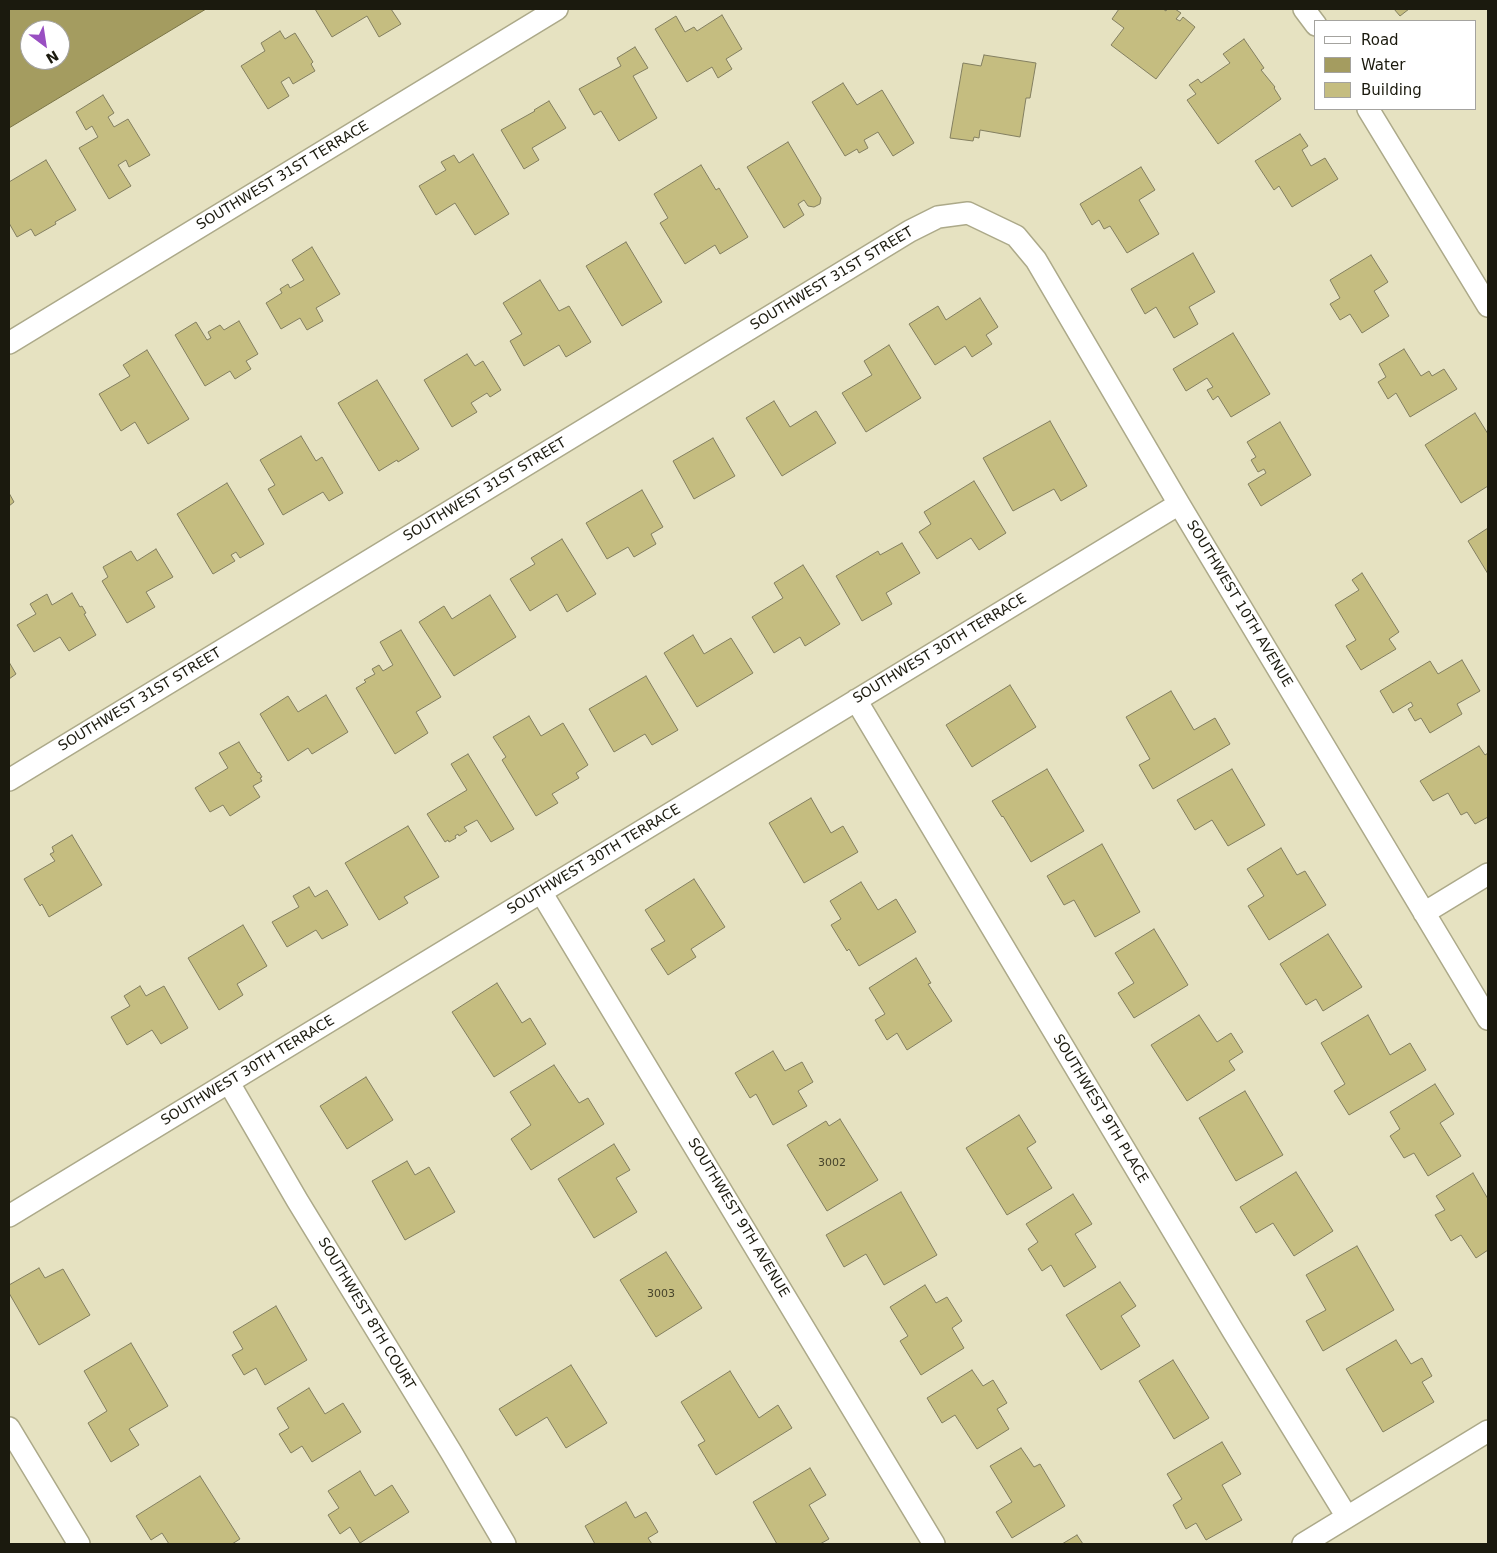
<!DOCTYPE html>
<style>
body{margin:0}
#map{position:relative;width:1497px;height:1553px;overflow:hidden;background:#e6e2c1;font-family:"DejaVu Sans",sans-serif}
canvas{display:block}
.frame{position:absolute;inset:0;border:10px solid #1b1a0e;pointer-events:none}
.legend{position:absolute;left:1314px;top:20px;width:162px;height:90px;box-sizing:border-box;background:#fff;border:1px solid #a4a39f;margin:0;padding:6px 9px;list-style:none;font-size:15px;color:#1b1a0e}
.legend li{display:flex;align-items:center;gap:10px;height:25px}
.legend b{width:25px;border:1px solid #a4a39f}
.north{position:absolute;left:20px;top:20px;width:50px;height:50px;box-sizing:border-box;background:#fff;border:1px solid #a4a39f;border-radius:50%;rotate:149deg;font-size:14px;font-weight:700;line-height:20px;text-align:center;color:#1b1a0e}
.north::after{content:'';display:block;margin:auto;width:18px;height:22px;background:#994fc2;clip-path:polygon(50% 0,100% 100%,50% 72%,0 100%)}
</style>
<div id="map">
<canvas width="1497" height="1553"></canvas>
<div class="frame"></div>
<ul class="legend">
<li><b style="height:6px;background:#fff"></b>Road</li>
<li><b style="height:14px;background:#a49c60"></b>Water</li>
<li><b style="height:14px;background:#c5bd80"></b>Building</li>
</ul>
<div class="north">N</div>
</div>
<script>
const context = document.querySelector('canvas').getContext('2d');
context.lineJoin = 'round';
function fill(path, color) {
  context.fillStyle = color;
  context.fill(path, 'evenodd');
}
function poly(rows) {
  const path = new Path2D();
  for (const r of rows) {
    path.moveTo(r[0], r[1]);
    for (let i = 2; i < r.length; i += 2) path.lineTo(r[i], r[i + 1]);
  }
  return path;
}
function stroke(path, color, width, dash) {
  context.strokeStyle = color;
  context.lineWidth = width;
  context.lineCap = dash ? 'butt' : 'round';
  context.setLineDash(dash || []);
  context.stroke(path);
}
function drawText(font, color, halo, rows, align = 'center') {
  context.font = font + ' "DejaVu Sans",sans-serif';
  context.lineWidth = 4;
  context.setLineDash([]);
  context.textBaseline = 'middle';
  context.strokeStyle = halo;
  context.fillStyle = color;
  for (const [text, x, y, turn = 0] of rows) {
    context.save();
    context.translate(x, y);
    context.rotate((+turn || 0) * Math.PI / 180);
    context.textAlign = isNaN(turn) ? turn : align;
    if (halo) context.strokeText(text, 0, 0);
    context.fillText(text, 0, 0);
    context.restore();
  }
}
const water = poly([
 [9,9,206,9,9,128,9,9],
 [30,30,60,30,60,60,30,60,30,30]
]);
fill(water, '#a49c60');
stroke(water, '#7b7547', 1);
const building = poly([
 [315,9,391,9,401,24,379,37,367,16,332,37,315,9],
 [1119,9,1163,9,1166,11,1167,9,1175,9,1181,13,1176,19,1180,21,1183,17,1195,27,1156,79,1111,45,1124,28,1112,19,1119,9],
 [1394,9,1409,9,1400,16,1394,9],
 [722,15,742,49,726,59,732,69,718,78,712,67,687,82,655,29,676,16,685,32,694,27,697,31,722,15],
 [280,31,285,39,295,33,313,62,311,64,315,71,293,84,289,77,281,82,289,96,268,109,241,66,265,51,261,43,280,31],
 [1244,39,1264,68,1261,70,1275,87,1274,88,1281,99,1218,144,1187,100,1196,94,1189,85,1198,79,1201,83,1230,63,1223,54,1244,39],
 [635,47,648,68,633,76,657,118,619,141,601,111,594,115,579,89,621,66,617,58,635,47],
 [984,55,1036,63,1030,98,1026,98,1020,137,980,130,979,138,974,137,973,141,950,138,963,63,981,66,984,55],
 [843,83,857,105,882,90,914,143,893,156,878,132,864,140,868,148,859,153,857,149,845,156,812,102,843,83],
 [103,95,114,113,108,117,114,127,128,119,150,155,129,167,126,160,118,165,131,186,109,199,79,148,98,137,92,126,86,130,76,112,103,95],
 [549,101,566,128,532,148,539,160,524,169,501,130,535,111,534,110,549,101],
 [1300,134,1308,146,1302,150,1311,166,1325,158,1338,179,1292,207,1279,186,1274,190,1255,161,1300,134],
 [788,142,821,198,820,204,814,207,808,206,804,200,798,204,804,215,784,228,747,167,788,142],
 [473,154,509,214,475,235,455,203,436,215,419,186,446,170,441,162,454,155,459,163,473,154],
 [46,160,76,210,55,222,56,224,35,236,31,229,17,237,9,223,9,182,46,160],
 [701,165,716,190,719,188,748,237,720,254,715,245,685,264,660,223,668,218,654,194,701,165],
 [1141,167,1155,190,1139,200,1159,234,1127,253,1110,226,1104,229,1099,220,1092,225,1080,204,1141,167],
 [626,242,662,302,622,326,586,266,626,242],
 [312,247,340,294,316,308,323,321,307,330,300,318,281,329,266,303,282,293,280,289,288,284,290,288,304,280,292,260,312,247],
 [1193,253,1215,292,1189,307,1198,324,1174,338,1156,307,1145,314,1131,289,1193,253],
 [1371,255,1388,282,1374,291,1389,316,1362,333,1350,314,1340,320,1330,304,1340,298,1330,280,1371,255],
 [540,280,559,311,569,306,591,342,566,357,559,345,524,366,510,341,522,334,503,303,540,280],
 [980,298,998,327,986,335,992,344,972,357,965,346,935,365,909,324,938,306,946,320,980,298],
 [239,321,258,354,246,361,251,369,235,379,230,371,205,386,175,335,196,322,207,340,211,338,208,332,220,325,224,330,239,321],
 [1233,333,1270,394,1231,417,1218,396,1213,400,1207,390,1213,387,1207,378,1186,391,1173,369,1233,333],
 [889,345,921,398,866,432,842,393,872,375,864,361,889,345],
 [1404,349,1421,376,1429,371,1432,376,1444,369,1457,389,1410,417,1396,393,1388,399,1378,382,1386,377,1379,364,1404,349],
 [147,350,189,419,148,444,135,422,121,431,99,394,130,376,123,365,147,350],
 [467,354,475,366,483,361,501,390,490,397,487,393,471,403,477,412,452,427,424,380,467,354],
 [377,380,419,449,398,462,397,460,379,471,338,403,377,380],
 [774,401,790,427,816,411,836,443,782,476,746,418,774,401],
 [1475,413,1488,434,1488,486,1461,503,1425,445,1475,413],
 [1050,421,1087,486,1061,501,1054,489,1013,511,983,458,1050,421],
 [1280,422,1311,475,1261,506,1248,484,1266,473,1264,469,1258,472,1251,460,1256,457,1247,442,1280,422],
 [301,436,316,461,322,457,343,493,329,501,323,492,283,515,268,489,275,485,260,460,301,436],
 [713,438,735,476,694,499,673,461,713,438],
 [974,481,1006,533,979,550,971,538,937,559,919,532,931,524,924,512,974,481],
 [227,483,264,544,240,558,236,552,231,555,235,561,213,574,177,514,227,483],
 [642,490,663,527,651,534,656,544,634,557,628,547,607,559,586,523,642,490],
 [9,493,14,502,9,506,9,493],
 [1488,528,1488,574,1468,541,1488,528],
 [562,539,596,594,567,612,557,594,530,611,510,579,535,564,531,558,562,539],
 [902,543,920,573,886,593,892,604,862,621,836,576,878,551,880,555,902,543],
 [156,549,173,577,146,592,155,607,127,623,102,581,108,577,103,567,131,551,137,561,156,549],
 [803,565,840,624,805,646,800,637,774,653,752,617,783,598,774,583,803,565],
 [1362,573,1399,632,1389,639,1396,649,1361,670,1346,646,1356,640,1335,605,1359,590,1352,580,1362,573],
 [72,593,80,607,82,606,86,613,84,614,96,635,69,651,60,637,34,652,17,625,36,614,30,604,47,594,52,605,72,593],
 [490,595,516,637,454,676,419,622,444,606,452,619,490,595],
 [401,630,441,697,416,712,428,733,395,754,356,688,366,682,364,680,375,674,372,669,379,665,383,671,393,665,380,642,401,630],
 [693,635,704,654,731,638,753,673,697,707,664,653,693,635],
 [1462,660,1480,691,1457,704,1462,714,1430,733,1421,718,1415,721,1408,709,1413,706,1411,702,1393,713,1380,691,1430,661,1438,674,1462,660],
 [9,662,16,674,9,679,9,662],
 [646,676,678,730,652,745,645,734,614,752,589,709,646,676],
 [1010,685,1036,727,972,767,946,725,1010,685],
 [1171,691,1194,730,1215,718,1230,744,1153,789,1139,765,1150,759,1126,717,1171,691],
 [326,695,348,732,312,754,308,748,288,761,260,714,288,696,298,712,326,695],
 [529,716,541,736,563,723,588,765,576,773,579,778,552,794,558,803,536,816,502,760,506,757,493,737,529,716],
 [239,742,258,773,259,772,262,777,260,778,262,781,253,786,260,797,230,816,223,805,210,812,195,788,228,768,219,753,239,742],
 [1479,746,1485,755,1488,753,1488,817,1475,824,1467,812,1461,815,1448,793,1433,801,1420,781,1479,746],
 [468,754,514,829,491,842,477,820,464,827,467,831,459,836,458,834,455,836,456,838,449,842,448,840,445,842,427,814,467,790,451,764,468,754],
 [1047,769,1084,831,1031,862,1003,816,1002,817,992,801,1047,769],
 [1232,769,1265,825,1228,846,1212,820,1195,830,1177,800,1232,769],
 [811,798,831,833,843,826,858,852,804,883,769,823,811,798],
 [408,826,439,877,404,897,408,903,379,920,345,863,408,826],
 [72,835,102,885,49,917,42,904,40,906,24,879,55,861,50,854,54,852,52,847,72,835],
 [1102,844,1140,912,1095,937,1074,900,1064,905,1047,876,1102,844],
 [1281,848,1297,875,1305,871,1326,905,1269,940,1248,906,1264,896,1247,869,1281,848],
 [694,879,725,927,691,949,696,957,668,975,651,949,665,941,645,910,694,879],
 [861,882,878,910,896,899,916,932,859,966,849,949,847,951,831,925,841,919,830,901,861,882],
 [309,887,315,897,327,890,348,925,322,939,316,930,287,947,272,922,299,907,293,896,309,887],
 [243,925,267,966,237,984,243,995,219,1010,188,958,243,925],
 [1154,929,1188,985,1134,1018,1118,993,1134,983,1115,953,1154,929],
 [1328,934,1362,987,1323,1011,1316,999,1306,1005,1280,964,1328,934],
 [916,958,931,983,928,984,952,1021,907,1050,897,1033,887,1040,875,1020,885,1014,869,988,916,958],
 [497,983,522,1023,530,1018,546,1044,494,1077,452,1012,497,983],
 [140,986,146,996,164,986,188,1028,161,1044,152,1030,127,1045,111,1017,130,1006,124,996,140,986],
 [1199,1015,1217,1042,1231,1033,1243,1052,1229,1061,1235,1070,1187,1101,1151,1045,1199,1015],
 [1368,1015,1390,1055,1410,1043,1426,1070,1349,1115,1334,1091,1345,1084,1321,1043,1368,1015],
 [773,1051,785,1071,802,1062,813,1082,798,1091,807,1106,773,1125,756,1094,750,1098,735,1073,773,1051],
 [554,1065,579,1103,588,1098,604,1124,531,1170,511,1139,531,1125,510,1092,554,1065],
 [366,1077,393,1120,347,1149,320,1106,366,1077],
 [1435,1084,1454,1114,1440,1123,1461,1156,1428,1176,1414,1153,1404,1158,1390,1136,1400,1129,1390,1112,1435,1084],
 [1245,1091,1283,1155,1236,1181,1199,1118,1245,1091],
 [1019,1115,1036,1142,1027,1148,1052,1188,1007,1215,966,1148,1019,1115],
 [840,1119,878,1180,827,1211,787,1145,826,1121,829,1126,840,1119],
 [614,1144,630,1170,616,1178,637,1212,594,1238,558,1179,614,1144],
 [407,1161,415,1175,429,1167,455,1212,405,1240,372,1181,407,1161],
 [1296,1172,1333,1231,1294,1256,1273,1223,1256,1233,1240,1207,1296,1172],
 [1473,1173,1488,1199,1488,1250,1476,1258,1461,1235,1451,1241,1435,1215,1445,1210,1436,1196,1473,1173],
 [901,1192,937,1255,884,1285,866,1254,844,1267,826,1235,901,1192],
 [1073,1194,1092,1224,1075,1234,1096,1267,1064,1287,1051,1265,1042,1271,1028,1249,1038,1242,1026,1224,1073,1194],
 [1357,1246,1394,1310,1323,1351,1306,1321,1326,1310,1306,1275,1357,1246],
 [666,1252,702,1308,656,1337,620,1280,666,1252],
 [39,1268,45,1278,63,1269,90,1315,39,1345,9,1293,9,1285,39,1268],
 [1120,1282,1136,1306,1121,1316,1140,1346,1101,1370,1066,1315,1120,1282],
 [925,1285,936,1303,947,1297,962,1321,952,1328,964,1348,921,1375,900,1341,908,1336,890,1307,925,1285],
 [276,1306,307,1360,265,1385,256,1368,244,1375,232,1355,243,1349,233,1332,276,1306],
 [1396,1340,1411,1364,1422,1358,1432,1376,1422,1382,1434,1402,1383,1432,1346,1369,1396,1340],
 [131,1343,168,1406,129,1429,139,1445,111,1462,88,1423,107,1411,84,1371,131,1343],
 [1173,1360,1209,1418,1174,1439,1139,1381,1173,1360],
 [571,1365,607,1423,566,1448,547,1417,516,1436,499,1409,571,1365],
 [972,1370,983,1386,993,1380,1007,1403,997,1409,1009,1429,977,1449,955,1415,942,1423,927,1398,972,1370],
 [730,1371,759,1418,778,1405,792,1428,716,1475,698,1445,705,1441,681,1402,730,1371],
 [309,1388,325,1414,343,1403,361,1432,312,1462,302,1446,291,1453,279,1434,289,1428,277,1408,309,1388],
 [1222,1442,1241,1474,1222,1485,1242,1520,1206,1540,1196,1523,1186,1529,1173,1505,1182,1499,1167,1474,1222,1442],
 [1021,1448,1034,1467,1040,1464,1065,1506,1012,1538,996,1512,1012,1502,990,1466,1021,1448],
 [810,1468,826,1495,809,1505,829,1539,820,1544,777,1544,753,1502,810,1468],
 [360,1471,375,1496,392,1485,409,1512,360,1543,350,1527,340,1534,328,1515,339,1508,328,1491,360,1471],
 [200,1476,240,1539,232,1544,169,1544,162,1533,151,1540,136,1516,200,1476],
 [626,1502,635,1518,646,1512,658,1532,648,1538,652,1544,595,1544,585,1526,626,1502],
 [1077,1535,1083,1544,1062,1544,1077,1535]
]);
fill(building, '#c5bd80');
stroke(building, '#837f60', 1);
const street = poly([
 [1304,9,1316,25],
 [1368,109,1488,306],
 [9,343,557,9],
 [856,700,1233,1331,1347,1517],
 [9,780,910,231,938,217,968,213,1016,236,1036,260,1179,504,1488,1019],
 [541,892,934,1544],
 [1424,913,1488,874],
 [229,1083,297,1200,451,1452,505,1544],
 [9,1216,1179,504],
 [9,1428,79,1544],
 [1303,1544,1488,1431]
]);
stroke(street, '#aca989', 24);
stroke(street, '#fff', 21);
drawText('11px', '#46432a', null, [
 ["3002",832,1163],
 ["3003",661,1294]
]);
drawText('14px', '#1b1a0e', '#fff', [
 ["SOUTHWEST 31ST TERRACE",283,176,-31],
 ["SOUTHWEST 31ST STREET",832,279,-31],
 ["SOUTHWEST 31ST STREET",485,490,-31],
 ["SOUTHWEST 10TH AVENUE",1239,604,59],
 ["SOUTHWEST 30TH TERRACE",940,649,-31],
 ["SOUTHWEST 31ST STREET",140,700,-31],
 ["SOUTHWEST 30TH TERRACE",594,860,-31],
 ["SOUTHWEST 30TH TERRACE",248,1071,-31],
 ["SOUTHWEST 9TH PLACE",1100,1109,59],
 ["SOUTHWEST 9TH AVENUE",738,1218,59],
 ["SOUTHWEST 8TH COURT",366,1314,59]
]);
</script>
